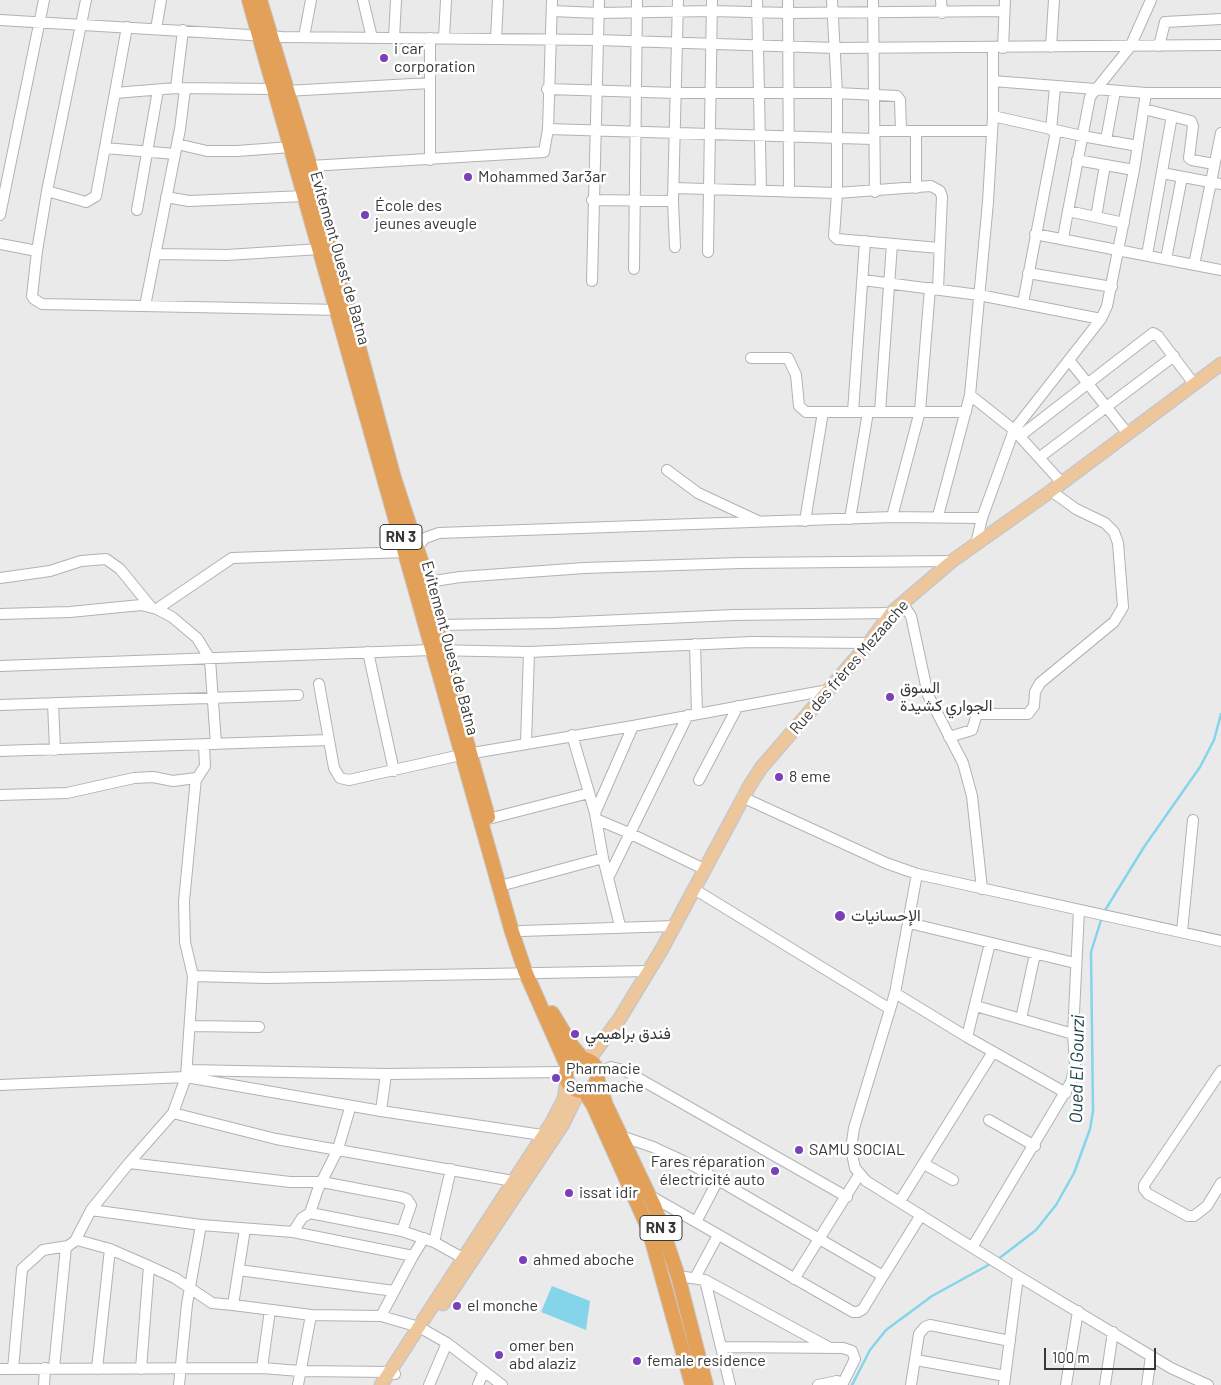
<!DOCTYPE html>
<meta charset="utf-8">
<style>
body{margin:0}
#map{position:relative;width:1221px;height:1385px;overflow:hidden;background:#eaeaeb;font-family:Barlow,sans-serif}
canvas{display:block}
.scale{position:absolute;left:1044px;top:1348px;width:112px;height:22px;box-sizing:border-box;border:2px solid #363737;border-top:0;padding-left:6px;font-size:15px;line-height:18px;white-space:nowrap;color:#363737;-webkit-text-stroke:4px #fff;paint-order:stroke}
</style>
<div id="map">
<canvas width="1221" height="1385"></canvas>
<div class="scale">100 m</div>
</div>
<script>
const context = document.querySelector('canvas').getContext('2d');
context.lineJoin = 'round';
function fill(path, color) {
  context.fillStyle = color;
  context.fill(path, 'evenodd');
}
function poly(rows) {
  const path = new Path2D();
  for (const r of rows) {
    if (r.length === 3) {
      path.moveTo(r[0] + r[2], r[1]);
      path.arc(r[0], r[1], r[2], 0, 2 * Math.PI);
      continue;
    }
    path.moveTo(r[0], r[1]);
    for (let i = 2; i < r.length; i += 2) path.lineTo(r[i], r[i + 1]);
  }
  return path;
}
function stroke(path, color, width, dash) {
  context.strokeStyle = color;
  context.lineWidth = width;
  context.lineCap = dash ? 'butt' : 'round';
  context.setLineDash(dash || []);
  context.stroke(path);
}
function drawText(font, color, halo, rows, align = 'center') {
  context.font = font + ' Barlow,Vazirmatn,sans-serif';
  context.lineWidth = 5;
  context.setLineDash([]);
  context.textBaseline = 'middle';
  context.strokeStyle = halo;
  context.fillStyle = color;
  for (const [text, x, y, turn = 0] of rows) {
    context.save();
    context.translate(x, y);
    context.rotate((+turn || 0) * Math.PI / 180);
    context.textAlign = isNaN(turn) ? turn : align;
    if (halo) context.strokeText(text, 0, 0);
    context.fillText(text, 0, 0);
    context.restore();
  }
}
fill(poly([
 [552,1286,590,1301,586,1330,541,1312]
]), '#85d5ea');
stroke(poly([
 [1104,912,1144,847,1200,767,1214,740,1221,714],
 [997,1260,1036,1230,1056,1205,1074,1173,1090,1129,1093,1111,1091,952,1102,917],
 [852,1385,870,1350,886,1330,932,1296,992,1263]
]), '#85d5ea', 2.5);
const minor = poly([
 [86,0,47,191,37,251,32,296,34,299,42,304,341,310],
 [363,0,372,38],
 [757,0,761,190],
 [788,0,789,192],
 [873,0,875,192],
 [941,0,942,13],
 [552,11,599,13,712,11,788,13,1004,11],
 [0,20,282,37,598,40,835,48,1221,45],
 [156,29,161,0],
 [304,37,311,0],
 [394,38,396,0],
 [444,38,446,0],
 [496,39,498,0],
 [1159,46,1165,22,1221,19],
 [1051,47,1054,0],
 [1003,48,1005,0],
 [993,81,1146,93,1221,93],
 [176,88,183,30],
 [547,89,676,93,837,93,897,96,900,100,901,131],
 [286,91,430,83],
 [115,93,176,88,274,89],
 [1144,109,1191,121,1193,126,1189,158,1192,160,1214,164],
 [993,116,1082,136,1138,146],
 [548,129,873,139],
 [1051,130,1055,87],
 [874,131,992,131],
 [916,131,916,188],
 [1106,140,1115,91],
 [177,144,207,151,237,151,291,147],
 [105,148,175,154],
 [430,160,430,38],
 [1077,160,1134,170],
 [310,166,544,152,548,129,552,0],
 [1162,173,1221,184],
 [674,188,837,193,837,93,832,0],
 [47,191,86,202,96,196,127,27],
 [166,197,189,201,305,196],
 [592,200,673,201],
 [137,210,158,90],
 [0,215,44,0],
 [1096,217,1105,165],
 [1124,223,1068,211,1090,97,1130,47,1151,0],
 [1035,234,1221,270],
 [1063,238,1068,211],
 [0,244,37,251],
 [675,247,673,201,678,0],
 [708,252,712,0],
 [155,254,227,255,320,249],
 [1147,255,1172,116],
 [1166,259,1182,177],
 [1194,265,1221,133],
 [634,269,637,0],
 [1028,273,1112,287],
 [863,280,979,295,1101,319],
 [592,281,599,0],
 [938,289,942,197,940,191,931,186,837,193,834,236,837,239,939,248],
 [1023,303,1056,131],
 [145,306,180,129,185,89],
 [751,358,788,358,796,375,799,406,806,412,966,412],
 [1069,360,1128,434],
 [970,395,1014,430,1062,483],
 [853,412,865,241],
 [880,412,892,244],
 [1020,436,1153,333,1158,336,1194,384],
 [1040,457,1174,356],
 [667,470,698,493,758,521],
 [938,516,970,395,988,202,993,116,993,48],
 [892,517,920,411,930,288],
 [850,519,868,412],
 [805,521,823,412],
 [976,544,982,518,1014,430,1101,319,1107,306,1134,170,1146,93],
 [0,578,50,571,81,561,106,559,120,569,151,607],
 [428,582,460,577,584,568,741,563,952,561],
 [902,603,911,616,928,695,963,763,972,796,982,889],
 [157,609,232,558,406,552,417,548,425,538,439,533,892,517,982,518],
 [0,614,70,612,141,605,157,609,172,617,197,638,210,659,216,744],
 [438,625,554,623,734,615,891,613],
 [695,644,697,714],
 [368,652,394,771],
 [0,666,432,650,529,652,752,642,869,643],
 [319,684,334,768,340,778,349,780,461,755,633,726,828,690],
 [53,703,55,750],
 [0,705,298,695],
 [572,735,595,813,603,858,620,926],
 [949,737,972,730,977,714,1028,714,1034,706,1035,692,1040,683,1114,622,1123,607,1118,543,1114,532,1105,523,1076,509,1051,491],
 [526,743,529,652],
 [0,751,329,740],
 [196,780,205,766,204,745],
 [699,780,738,706],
 [0,795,67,793,134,778,153,777,173,781,196,778,184,901,185,942,193,976],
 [742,797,886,863,917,874,1221,941],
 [595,813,633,726],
 [488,819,589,793],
 [596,819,629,833,704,869],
 [917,874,895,993,854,1128,851,1149,855,1168,866,1181,1018,1276,1171,1368,1208,1385],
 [608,878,688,715],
 [500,886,603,858],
 [694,889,890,1009],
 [909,923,1075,963],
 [521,931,675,926],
 [1182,932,1193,820],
 [895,993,967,1037,1066,1093],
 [976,1006,1073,1034],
 [1021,1019,1035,954],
 [191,1026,259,1027],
 [967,1037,990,943],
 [188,1070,386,1074,566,1072],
 [1221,1071,1144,1185,1144,1189,1148,1194,1188,1216,1194,1216,1207,1206,1221,1183],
 [597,1073,611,1067,624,1070,847,1197],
 [386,1074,381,1111,542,1135],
 [0,1085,186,1077,193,976,266,978,649,971],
 [350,1108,338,1149,318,1189,310,1213,402,1231,434,1242],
 [381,1111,186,1077,173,1113,276,1139,513,1181],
 [173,1113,129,1163,290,1182,322,1182,401,1197,407,1199,411,1205,402,1231],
 [989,1120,1035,1146],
 [621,1136,653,1147,694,1166,883,1276,863,1309,858,1312,853,1312,649,1195],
 [129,1163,91,1210,201,1225,293,1232,302,1218,310,1213],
 [924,1164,953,1180],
 [451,1169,434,1242,470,1262],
 [900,1201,993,1052],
 [696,1222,718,1180],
 [245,1229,233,1305,311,1315,381,1316],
 [293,1232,413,1256,424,1238],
 [77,1240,110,1249,149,1266,175,1278,212,1303,233,1305],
 [973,1246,1071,1082,1075,1065,1073,1034,1079,910],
 [413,1256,381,1316,419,1327,447,1343,429,1385],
 [239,1270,394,1291],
 [678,1276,705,1280,830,1348],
 [883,1276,921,1215],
 [695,1278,718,1235],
 [794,1279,859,1175],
 [705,1280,730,1385],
 [447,1343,502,1385],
 [721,1347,843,1348,852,1351,855,1359,842,1385],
 [916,1360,1005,1376],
 [54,1368,66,1247],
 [262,1368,270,1310],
 [0,1369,262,1368,300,1371,390,1372,395,1374],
 [13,1369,22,1269,43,1250,68,1246,75,1241,91,1210],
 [97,1369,110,1249],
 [141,1369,149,1266],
 [44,1385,45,1368],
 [179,1385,187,1304,201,1225],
 [298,1385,311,1315],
 [478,1385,484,1371],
 [818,1385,837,1381,842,1385],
 [911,1385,919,1334,925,1327,930,1325,1010,1341],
 [1004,1385,1018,1276],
 [1066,1385,1078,1311],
 [1105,1385,1113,1332],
 [1147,1385,1151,1356]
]);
const major = poly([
 [588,1061,620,1018,662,949,750,785,761,768,869,643,891,613,952,561,1051,491,1221,364],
 [443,1304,563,1124,579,1091],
 [381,1385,552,1122,564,1099,567,1080]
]);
const highway = poly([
 [249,0,512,932,525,971,568,1068],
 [260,0,310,166,394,478,428,582,460,718,488,817],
 [552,1013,572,1046,584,1060],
 [582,1075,16],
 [597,1078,606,1105,655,1208,678,1276,706,1385],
 [584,1091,593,1105,649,1230,692,1385]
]);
stroke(minor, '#b1b2b3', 12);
stroke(major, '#c7c7c7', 15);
stroke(highway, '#c7c7c7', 16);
stroke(minor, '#fff', 10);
stroke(major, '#eec69b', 12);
stroke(highway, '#e3a059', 14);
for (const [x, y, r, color] of [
 [384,58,5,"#7940b7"],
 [468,177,5,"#7940b7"],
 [365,215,5,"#7940b7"],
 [890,697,5,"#7940b7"],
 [779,777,5,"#7940b7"],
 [840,916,6,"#7940b7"],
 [575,1034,5,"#7940b7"],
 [556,1078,5,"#7940b7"],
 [799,1150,5,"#7940b7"],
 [775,1171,5,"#7940b7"],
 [569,1193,5,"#7940b7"],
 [523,1260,5,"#7940b7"],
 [457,1306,5,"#7940b7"],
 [499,1355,5,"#7940b7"],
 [637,1361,5,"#7940b7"]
]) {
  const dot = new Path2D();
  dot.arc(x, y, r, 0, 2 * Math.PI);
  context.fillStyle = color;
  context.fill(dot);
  stroke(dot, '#fff', 2);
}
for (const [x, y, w] of [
 [401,537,42],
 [661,1228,42]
]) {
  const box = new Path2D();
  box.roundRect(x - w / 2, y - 12.5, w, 25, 4);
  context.fillStyle = '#fff';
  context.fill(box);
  stroke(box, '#363737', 1);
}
drawText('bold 15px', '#363737', null, [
 ["RN 3",401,537],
 ["RN 3",661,1228]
]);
drawText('16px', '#363737', '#fff', [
 ["i car",394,49],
 ["corporation",394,67],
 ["Mohammed 3ar3ar",478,177],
 ["École des",375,206],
 ["jeunes aveugle",375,224],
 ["السوق",900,688],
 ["الجواري كشيدة",900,706],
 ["8 eme",789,777],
 ["الإحسانيات",851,916],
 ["فندق براهيمي",585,1034],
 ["Pharmacie",566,1069],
 ["Semmache",566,1087],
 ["SAMU SOCIAL",809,1150],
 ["Fares réparation",765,1162,"right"],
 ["électricité auto",765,1180,"right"],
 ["issat idir",579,1193],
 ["ahmed aboche",533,1260],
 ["el monche",467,1306],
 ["omer ben",509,1346],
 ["abd alaziz",509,1364],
 ["female residence",647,1361]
], 'left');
drawText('16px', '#363737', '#fff', [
 ["Evitement Ouest de Batna",340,258,74],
 ["Evitement Ouest de Batna",450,648,75],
 ["Rue des frères Mezaache",849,667,-49]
]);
drawText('italic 18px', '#1b414a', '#fff', [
 ["Oued El Gourzi",1077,1069,-89]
]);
</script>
